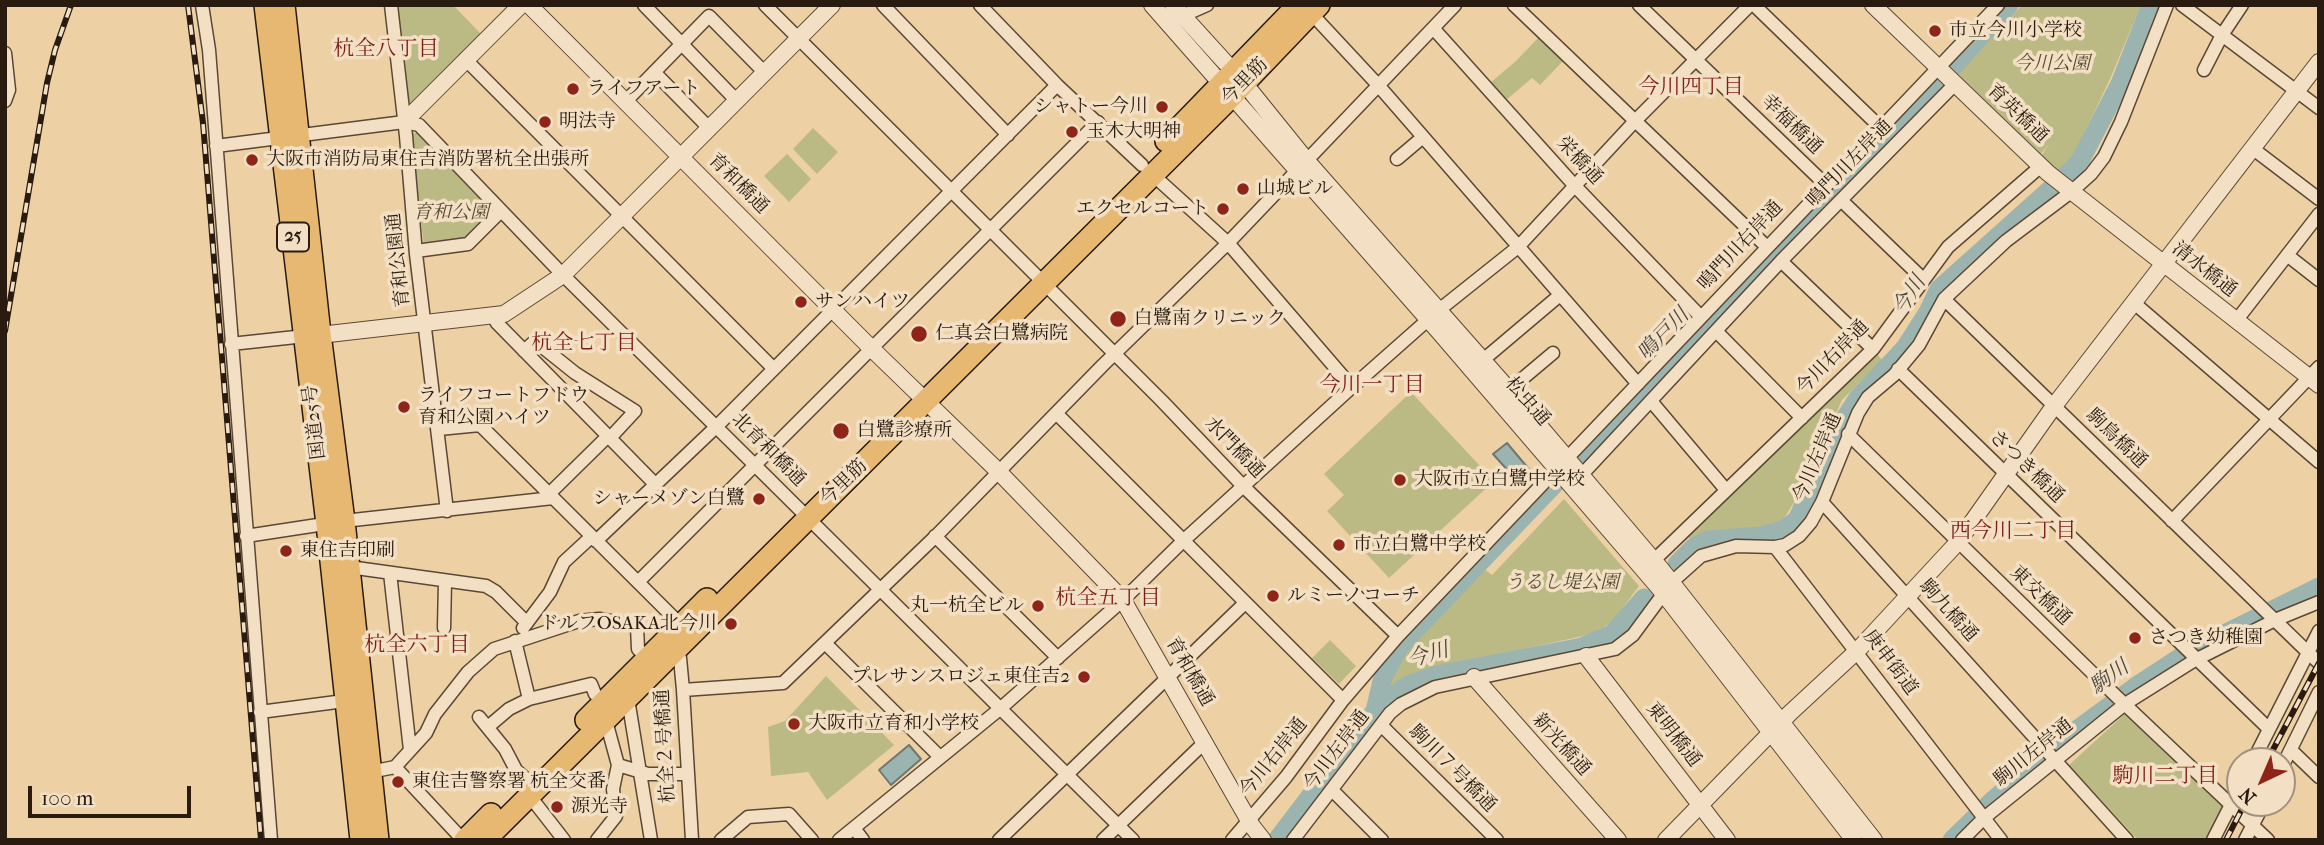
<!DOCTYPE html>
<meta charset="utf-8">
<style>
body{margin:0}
#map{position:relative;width:2324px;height:845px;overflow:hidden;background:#edd0a4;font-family:"IM FELL French Canon",serif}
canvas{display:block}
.frame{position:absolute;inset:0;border:7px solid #291b0f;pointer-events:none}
.north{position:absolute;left:2226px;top:747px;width:70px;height:70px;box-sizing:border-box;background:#f3e0c4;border:2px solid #a2917c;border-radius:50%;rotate:224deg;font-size:19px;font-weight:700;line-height:28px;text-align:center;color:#291b0f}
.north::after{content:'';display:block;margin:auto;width:24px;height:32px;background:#8f2418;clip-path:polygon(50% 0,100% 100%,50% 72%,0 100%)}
.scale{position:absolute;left:28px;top:786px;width:163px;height:32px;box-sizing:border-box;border:4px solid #291b0f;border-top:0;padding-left:9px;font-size:21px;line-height:24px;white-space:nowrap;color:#291b0f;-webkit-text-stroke:5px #f3e0c4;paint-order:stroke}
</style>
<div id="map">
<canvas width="2324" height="845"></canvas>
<div class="frame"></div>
<div class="north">N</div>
<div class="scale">100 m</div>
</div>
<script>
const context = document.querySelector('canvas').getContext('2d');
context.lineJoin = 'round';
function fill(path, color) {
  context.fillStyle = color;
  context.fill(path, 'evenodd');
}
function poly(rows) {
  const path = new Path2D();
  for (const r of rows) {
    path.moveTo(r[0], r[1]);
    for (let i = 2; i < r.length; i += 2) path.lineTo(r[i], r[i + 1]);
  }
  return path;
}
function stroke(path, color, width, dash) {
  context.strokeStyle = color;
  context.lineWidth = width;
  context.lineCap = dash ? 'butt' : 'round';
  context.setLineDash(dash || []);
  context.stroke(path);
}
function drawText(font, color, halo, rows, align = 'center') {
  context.font = font + ' "IM FELL French Canon","Noto Serif JP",serif';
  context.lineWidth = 7;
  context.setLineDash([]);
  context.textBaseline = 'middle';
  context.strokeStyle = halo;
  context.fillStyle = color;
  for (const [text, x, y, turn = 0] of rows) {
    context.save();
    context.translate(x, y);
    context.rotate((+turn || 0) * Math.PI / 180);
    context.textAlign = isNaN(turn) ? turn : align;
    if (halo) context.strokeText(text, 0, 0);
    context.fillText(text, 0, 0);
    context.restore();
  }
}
fill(poly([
 [453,5,481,34,411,106,405,105,395,6],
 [2022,5,2141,5,2110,79,2076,150,2059,174,2042,155,2049,144,2041,154,1958,74],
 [1539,37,1564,60,1540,85,1532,78,1505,101,1490,83,1516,61],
 [813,128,838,152,817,174,793,149],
 [418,132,495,214,467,241,424,246,410,135],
 [787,154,811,179,789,202,764,176],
 [1876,353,1882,360,1842,400,1804,486,1785,517,1774,527,1760,530,1701,534,1690,539,1686,535],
 [1411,392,1494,481,1389,578,1327,511,1344,495,1324,474],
 [1564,499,1639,586,1612,622,1592,634,1432,669,1407,677,1385,692,1395,667,1406,651,1484,569,1492,575],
 [1330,640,1356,666,1339,684,1312,658],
 [826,676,894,745,827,800,808,772,771,776,768,727,785,721],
 [2128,711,2227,800,2206,840,2138,840,2069,765]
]), '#bcba84');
const water = poly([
 [1507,443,1533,474,1520,484,1493,454,1507,443],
 [909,745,921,759,891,785,879,770,909,745]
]);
fill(water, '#9cb4b0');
stroke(water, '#6e7770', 2);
stroke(poly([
 [1677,564,1694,547,1707,540,1761,536,1783,530,1797,520,1840,426,1858,398,1905,348,1928,312,1939,289,2074,168,2081,159,2120,84,2151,5],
 [1375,711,1383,677,1400,646,1964,55,2009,5],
 [1277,840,1375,711,1406,686,1437,675,1582,647,1612,634,1644,598],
 [1952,840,1992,801,2066,738,2138,685,2190,651,2319,587]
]), '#9cb4b0', 19);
const minor = poly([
 [202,5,209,50,271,840],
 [391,5,406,136,416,254,447,511],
 [644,5,737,101],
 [765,5,1162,401,1243,486,1398,636],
 [883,5,1008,135],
 [980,5,1057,85,1142,165],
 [1514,5,1767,247],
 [1639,5,1826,185],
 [1754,5,1881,128],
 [2182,5,2319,108],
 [1311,13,1378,85,1638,384],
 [1182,16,1207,5],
 [1433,28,1574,185,1701,317],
 [5,53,9,90,5,101],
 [465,59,774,369],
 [2204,70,2222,35,2242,5],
 [654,72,710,129],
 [626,101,709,16,765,73],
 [216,146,404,122,419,125,563,275,1133,840],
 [2252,148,2319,199],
 [1397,159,1423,137],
 [1152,174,1228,243,1352,387],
 [1842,201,1923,279],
 [416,251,468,244,501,211],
 [2287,255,2319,280],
 [1781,261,1873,349],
 [1944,299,2319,663],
 [2133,302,2319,462],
 [493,316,497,323,655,484],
 [2236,321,2319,214],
 [1717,332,1802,418],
 [231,344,305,336],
 [524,351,535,341,575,373,635,411,610,438],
 [1483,360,1560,295],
 [1898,369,2269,729],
 [1509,390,1553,353],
 [1651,401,1726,490],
 [1056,413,1343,700],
 [439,429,480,425,681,625],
 [1848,434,2116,696,2268,840],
 [1576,481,1781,261,1955,84],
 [549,494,608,436],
 [1822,502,2127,840],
 [2172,521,2319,367],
 [246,536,344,521,553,498],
 [935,536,1058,658],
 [596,541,717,426,1057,85],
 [1775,547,2001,840],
 [1649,565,1873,349,1948,247,2041,166],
 [349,567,486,586,496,592,527,623],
 [390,573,410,750],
 [638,582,1098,122],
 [444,628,445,582],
 [523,628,550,592,564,562,591,537],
 [515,641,529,699],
 [825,643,940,757],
 [677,650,680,658,683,690,692,840],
 [683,690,783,683,937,535,1103,365,1228,243,1455,5],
 [628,699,651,840],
 [260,712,352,700],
 [479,717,505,749,516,770,527,780],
 [1381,725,1497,840],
 [489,726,509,709,529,699,591,684,595,694,604,703],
 [2291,750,2319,777],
 [2253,761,2319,631],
 [618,765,648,774,687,774],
 [395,767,463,840],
 [2282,767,2319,692],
 [370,772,395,767,426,733,435,714,468,672,494,649,579,621,599,619,637,626,638,649,647,658],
 [1332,790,1382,840],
 [529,799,536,804,564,840],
 [854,828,863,840],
 [597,840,616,816,613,789,618,765,606,721],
 [721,840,748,817,789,814,812,840],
 [839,840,1001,708,1123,600,1183,541,1352,387,1439,310,1518,247,1635,121,1750,5],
 [999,840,1245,603],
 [1103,840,1205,742],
 [1232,840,1286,777,1343,700,1398,636,1998,5],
 [1293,840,1390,713,1401,704,1435,687,1615,649,1633,635,1672,582,1701,556,1736,546,1775,547,1785,545,1799,536,1811,522,1822,502,1858,413,1868,397,1894,375,1919,345,1944,299,2006,241,2071,192,2091,174,2104,157,2121,122,2167,5],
 [1962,840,1984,818,2125,704,2195,660,2275,620,2319,602],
 [2213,840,2240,787],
 [2245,840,2264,803]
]);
const tertiary = poly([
 [529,5,871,348,998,471,1123,600,1252,826,1263,840],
 [1152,5,1441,334,1660,589,1854,840],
 [1173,5,1244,83,1307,161,1502,382,1661,569,1874,840],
 [1873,5,2048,173,2319,385],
 [404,122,521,5],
 [311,336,504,314,563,275,832,5],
 [1586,656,1727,840],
 [1474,677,1618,840],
 [1666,840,1790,713,1857,651,1958,542,2054,406,2319,62]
]);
const primary = poly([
 [1166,141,1298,5],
 [586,720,707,599],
 [465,840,491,814],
 [485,840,1233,95,1319,5]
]);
const trunk = poly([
 [265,5,327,524,361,840],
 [284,5,320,334,344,521,378,840]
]);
stroke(minor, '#5a4834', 15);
stroke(tertiary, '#5a4834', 18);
stroke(primary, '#291b0f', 24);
stroke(trunk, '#291b0f', 24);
stroke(minor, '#f3e0c4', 12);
stroke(tertiary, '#f3e0c4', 16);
stroke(primary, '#e6b872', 21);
stroke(trunk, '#e6b872', 21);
const rail = poly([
 [188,5,203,123,261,840],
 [5,331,47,83,55,50,71,5],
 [2267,761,2319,663],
 [2226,840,2245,803]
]);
stroke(rail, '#291b0f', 6);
stroke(rail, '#f3e0c4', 3.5, [10]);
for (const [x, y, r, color] of [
 [1935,31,7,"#8f2418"],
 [573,89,7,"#8f2418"],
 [1162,107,7,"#8f2418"],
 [545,122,7,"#8f2418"],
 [1072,132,7,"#8f2418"],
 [252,160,7,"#8f2418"],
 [1243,189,7,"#8f2418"],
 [1223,209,7,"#8f2418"],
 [801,302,7,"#8f2418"],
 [1118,319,9,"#8f2418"],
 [919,334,9,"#8f2418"],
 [404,407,7,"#8f2418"],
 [841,431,9,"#8f2418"],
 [1400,480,7,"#8f2418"],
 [759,499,7,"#8f2418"],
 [1339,545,7,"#8f2418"],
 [286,551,7,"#8f2418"],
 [1273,596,7,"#8f2418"],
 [1038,606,7,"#8f2418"],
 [731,624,7,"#8f2418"],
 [2135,638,7,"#8f2418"],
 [1084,677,7,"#8f2418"],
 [794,724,7,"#8f2418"],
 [398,782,7,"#8f2418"],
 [557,807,7,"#8f2418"]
]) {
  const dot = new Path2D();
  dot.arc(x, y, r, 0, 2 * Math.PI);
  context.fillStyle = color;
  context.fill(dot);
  stroke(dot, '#f3e0c4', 2.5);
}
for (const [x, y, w] of [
 [293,237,32]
]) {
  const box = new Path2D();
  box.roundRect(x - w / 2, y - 14.5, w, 29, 5);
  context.fillStyle = '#f3e0c4';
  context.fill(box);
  stroke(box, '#291b0f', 2);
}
drawText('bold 18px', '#291b0f', null, [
 ["25",293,237]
]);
drawText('19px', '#291b0f', '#f3e0c4', [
 ["市立今川小学校",1949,31],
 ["ライフアート",587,89],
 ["シャトー今川",1148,107,"right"],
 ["明法寺",559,122],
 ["玉木大明神",1086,132],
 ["大阪市消防局東住吉消防署杭全出張所",266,160],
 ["山城ビル",1257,189],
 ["エクセルコート",1209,209,"right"],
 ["サンハイツ",815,302],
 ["白鷺南クリニック",1134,319],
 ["仁真会白鷺病院",935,334],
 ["ライフコートフドウ",418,396],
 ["育和公園ハイツ",418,418],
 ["白鷺診療所",857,431],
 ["大阪市立白鷺中学校",1414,480],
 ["シャーメゾン白鷺",745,499,"right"],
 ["市立白鷺中学校",1353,545],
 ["東住吉印刷",300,551],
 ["ルミーノコーチ",1287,596],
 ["丸一杭全ビル",1024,606,"right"],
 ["ドルフOSAKA北今川",717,624,"right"],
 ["さつき幼稚園",2149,638],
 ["プレサンスロジェ東住吉2",1070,677,"right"],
 ["大阪市立育和小学校",808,724],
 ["東住吉警察署 杭全交番",412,782],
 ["源光寺",571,807]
], 'left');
drawText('italic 19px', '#554b32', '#f3e0c4', [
 ["今川公園",2052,64],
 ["育和公園",451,213],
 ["うるし堤公園",1562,583]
]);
drawText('19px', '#291b0f', '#f3e0c4', [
 ["今里筋",1245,82,-46],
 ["育英橋通",2017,114,44],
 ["幸福橋通",1791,125,44],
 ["栄橋通",1579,161,47],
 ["鳴門川左岸通",1850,164,-46],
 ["育和橋通",738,184,45],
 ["鳴門川右岸通",1741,246,-47],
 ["育和公園通",399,260,-96],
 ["清水橋通",2204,270,38],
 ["今川右岸通",1833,358,-46],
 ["松虫通",1527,402,49],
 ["国道25号",315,422,-97],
 ["駒鳥橋通",2116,439,44],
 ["水門橋通",1234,448,46],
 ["北育和橋通",768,450,45],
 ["今川左岸通",1818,458,-67],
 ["さつき橋通",2026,467,44],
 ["今里筋",844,483,-44],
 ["東交橋通",2040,596,44],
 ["駒九橋通",1948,611,48],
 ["庚申街道",1890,663,53],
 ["育和橋通",1189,672,60],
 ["東明橋通",1673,735,52],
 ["新光橋通",1561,745,48],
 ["杭全２号橋通",666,746,-93],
 ["今川左岸通",1337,751,-53],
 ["駒川左岸通",2034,753,-39],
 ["今川右岸通",1274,758,-51],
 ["駒川７号橋通",1452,769,45]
]);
drawText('21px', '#7a1f14', '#f3e0c4', [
 ["杭全八丁目",386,50],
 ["今川四丁目",1691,88],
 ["杭全七丁目",584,344],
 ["今川一丁目",1372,386],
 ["西今川二丁目",2013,532],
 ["杭全五丁目",1108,599],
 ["杭全六丁目",417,646],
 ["駒川二丁目",2165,777]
]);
drawText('italic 21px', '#4c493f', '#f3e0c4', [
 ["今川",1910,296,-57],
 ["鳴戸川",1664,335,-46],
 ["今川",1428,656,-16],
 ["駒川",2110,678,-36]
]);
</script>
